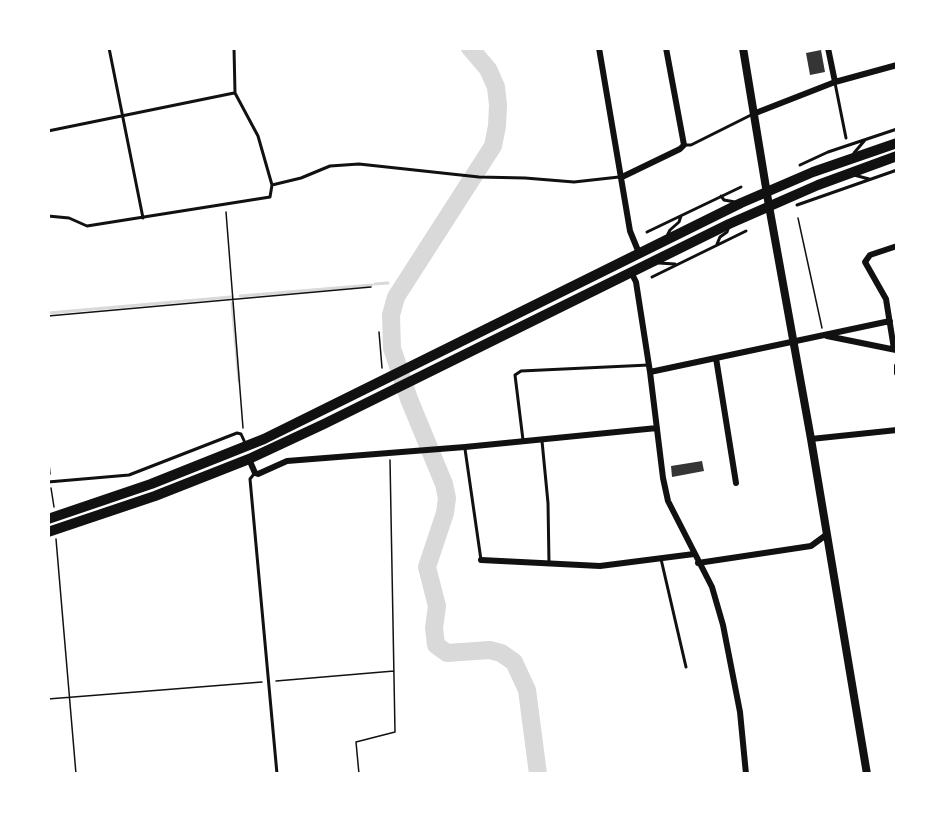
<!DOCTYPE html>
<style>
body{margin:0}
#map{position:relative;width:945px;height:822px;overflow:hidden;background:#fff;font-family:"Alegreya Sans",sans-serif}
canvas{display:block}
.frame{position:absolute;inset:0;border:50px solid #fff;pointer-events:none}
</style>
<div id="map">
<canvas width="945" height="822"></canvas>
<div class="frame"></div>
</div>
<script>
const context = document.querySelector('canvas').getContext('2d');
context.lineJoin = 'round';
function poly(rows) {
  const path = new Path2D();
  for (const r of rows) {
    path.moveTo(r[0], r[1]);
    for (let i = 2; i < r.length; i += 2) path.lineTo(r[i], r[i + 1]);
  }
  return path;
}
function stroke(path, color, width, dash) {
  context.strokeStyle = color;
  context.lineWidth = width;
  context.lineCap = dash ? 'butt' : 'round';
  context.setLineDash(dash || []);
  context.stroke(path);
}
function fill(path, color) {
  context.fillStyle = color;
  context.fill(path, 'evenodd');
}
stroke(poly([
 [375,284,388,283],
 [240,296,372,285],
 [232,303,239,381],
 [48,313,231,297]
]), '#d9d9d9', 3);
stroke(poly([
 [470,48,488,69,496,87,498,105,497,126,493,146,396,297,391,315,392,348,409,399,444,484,447,498,445,513,427,567,437,606,434,628,436,645,447,653,490,650,501,653,514,662,527,690,538,774]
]), '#d9d9d9', 18);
fill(poly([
 [821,50,825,72,810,75,806,53],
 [702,461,704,471,672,477,671,466]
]), '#353535');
stroke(poly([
 [226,212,243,428],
 [798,218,822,328],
 [48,316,371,287],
 [379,332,382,368],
 [48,453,50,474],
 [51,488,54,507],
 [56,539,76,774],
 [276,681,394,671],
 [48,699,262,682],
 [359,774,356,742,395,732,390,460]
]), '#111', 1.5);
stroke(poly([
 [109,48,143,218],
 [835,83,846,138],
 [48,131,234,93],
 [684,145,691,145,753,114],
 [854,153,865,140],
 [800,165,828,152,897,129],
 [854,175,869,179],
 [272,185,301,178,330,166,359,164,479,177,525,178,574,182,619,177],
 [721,196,724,200,735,202],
 [797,205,897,170],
 [48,216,69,218,87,226,270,197,272,185,258,136,235,93,234,48],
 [647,232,741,187],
 [667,236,670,230,679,222,681,216],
 [717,244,720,237,727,232,728,229],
 [659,263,675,264],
 [652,277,746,231],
 [523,440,515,375,521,371,649,365],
 [542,441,548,503,549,563],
 [465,449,481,560],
 [254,474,250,479,277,774],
 [48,482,129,475,237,433,241,434,246,445],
 [661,559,686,667]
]), '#111', 3);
stroke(poly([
 [599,48,630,231,639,253],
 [828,48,835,82],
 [753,114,835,82,897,65],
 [622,177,680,149,684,145,666,48],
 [631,272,636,282,650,372,663,478,668,501,712,587,723,625,740,712,746,774],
 [827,336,896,350],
 [894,349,886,299,865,262,870,255,897,246],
 [716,358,736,483],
 [897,366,897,373],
 [650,372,890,321],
 [811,439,897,430],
 [249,459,255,473,258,474,287,461,465,447,657,428],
 [481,560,600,566,694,554],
 [698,563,811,546,826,535]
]), '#111', 6);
stroke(poly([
 [769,206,811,439,867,774]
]), '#111', 8);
stroke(poly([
 [743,48,769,206]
]), '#111', 8);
stroke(poly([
 [48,519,151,484,264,439,741,203,813,172,897,143],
 [48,532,155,496,249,459,324,424,729,224,818,185,897,156]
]), '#111', 10);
</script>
